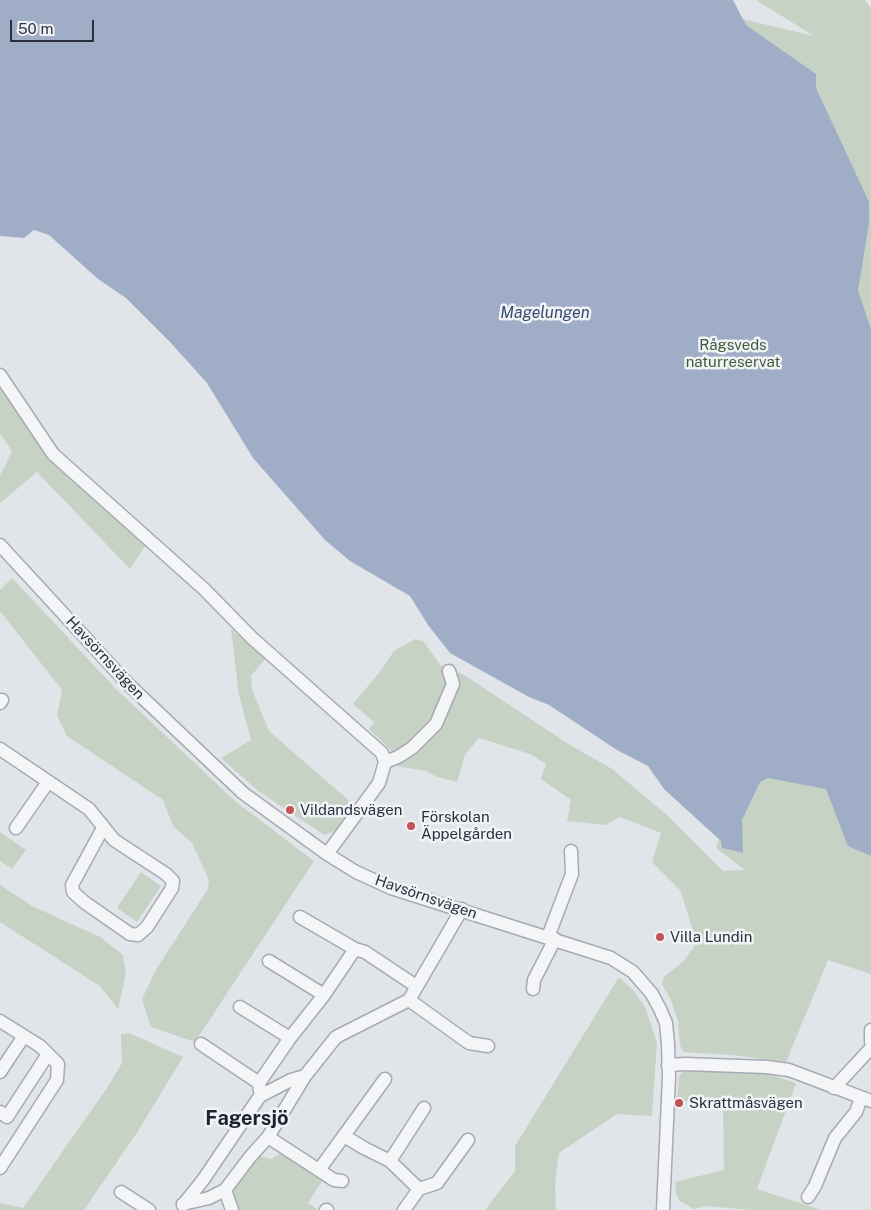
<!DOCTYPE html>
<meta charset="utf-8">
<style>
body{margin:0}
#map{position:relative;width:871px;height:1210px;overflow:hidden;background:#e1e4e9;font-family:"Public Sans",sans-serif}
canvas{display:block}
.scale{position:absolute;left:10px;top:20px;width:84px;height:22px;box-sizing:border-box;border:2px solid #2b303f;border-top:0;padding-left:6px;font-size:15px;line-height:18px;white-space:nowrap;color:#2b303f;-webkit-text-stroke:4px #f1f3f6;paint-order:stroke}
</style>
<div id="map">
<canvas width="871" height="1210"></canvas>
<div class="scale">50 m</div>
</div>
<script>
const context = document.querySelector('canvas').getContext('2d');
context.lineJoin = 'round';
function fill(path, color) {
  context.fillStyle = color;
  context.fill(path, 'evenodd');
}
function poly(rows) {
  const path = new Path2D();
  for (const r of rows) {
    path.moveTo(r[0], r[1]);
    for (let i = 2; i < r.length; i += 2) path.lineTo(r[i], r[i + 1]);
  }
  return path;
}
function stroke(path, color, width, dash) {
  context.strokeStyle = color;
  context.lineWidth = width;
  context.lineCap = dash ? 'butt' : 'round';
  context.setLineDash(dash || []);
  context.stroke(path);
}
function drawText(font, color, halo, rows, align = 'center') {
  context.font = font + ' "Public Sans",sans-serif';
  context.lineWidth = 5;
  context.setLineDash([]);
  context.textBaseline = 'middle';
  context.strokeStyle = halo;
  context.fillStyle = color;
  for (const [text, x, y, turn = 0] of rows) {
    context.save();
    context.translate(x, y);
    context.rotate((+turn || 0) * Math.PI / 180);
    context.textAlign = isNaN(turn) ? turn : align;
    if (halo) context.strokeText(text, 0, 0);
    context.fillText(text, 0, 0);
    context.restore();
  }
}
fill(poly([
 [756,0,865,0,871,8,871,974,828,960,786,1062,732,1055,683,1052,680,1045,678,1021,671,1000,662,984,664,977,684,961,697,942,680,890,652,862,661,833,620,817,605,825,567,821,571,800,541,779,546,764,530,754,479,738,465,755,457,782,437,777,426,771,397,766,391,750,369,729,374,722,353,704,379,673,394,651,415,639,423,641,441,666,464,675,570,745,612,769,667,815,723,871,745,870,716,848,806,621,717,13,814,36],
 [0,386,51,459,145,546,130,569,37,472,0,503,0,476,12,451,0,434],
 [12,578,115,688,236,802,314,861,195,1042,151,1027,142,999,157,968,208,889,209,880,192,843,173,826,163,800,67,736,57,716,62,690,0,611,0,590],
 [231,629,265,659,251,676,252,690,269,731,355,806,337,829,330,833,324,835,257,790,221,758,251,740,239,695],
 [0,832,26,850,12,869,0,861],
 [141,872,161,886,137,922,117,908],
 [0,885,32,906,100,937,123,955,126,974,118,1009,100,986,0,922],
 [619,977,633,990,645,1007,657,1043,652,1116,617,1114,559,1153,555,1185,556,1210,485,1210,515,1171,515,1146],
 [129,1033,183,1057,138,1131,84,1210,0,1210,0,1203,23,1208,109,1085,122,1063,121,1034],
 [691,1070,765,1073,796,1083,757,1189,821,1210,753,1210,705,1206,694,1209,680,1201,676,1194,675,1182,724,1170,723,1106,677,1100,679,1076,684,1071],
 [282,1153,322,1181,308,1203,318,1210,239,1210,233,1188,260,1156,271,1159]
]), '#c6d2c3');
fill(poly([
 [0,0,733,0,746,25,816,74,816,88,869,202,869,223,858,291,871,329,871,856,848,846,826,789,768,778,760,782,742,820,743,853,722,848,721,841,664,789,648,766,617,750,549,705,529,697,450,653,428,625,410,596,350,561,325,540,253,458,207,383,170,342,126,298,98,279,49,235,34,230,24,238,0,236]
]), '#9faec6');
const minor = poly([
 [0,375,53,454,204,589,252,638,382,753,385,762,379,783,327,854],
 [0,545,127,683,243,793,327,854,356,872,391,888,611,958,633,972,652,994,660,1009,666,1023,668,1044,669,1077,663,1210],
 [0,703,2,700],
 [0,749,89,809,114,840,166,874,173,881,172,888,147,927,138,935,130,934,84,902,73,892,72,885,103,828],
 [385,762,398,757,412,748,436,724,453,684,449,671],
 [16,828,48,782],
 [300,917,355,949,365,952,416,986],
 [548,937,572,874,571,851],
 [269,961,324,995,290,1038],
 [533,989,534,980,555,939],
 [324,995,355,949],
 [409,1000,469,1043,488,1046],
 [240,1007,290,1038,259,1083],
 [0,1021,40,1046,58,1064,57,1080,0,1168],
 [871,1030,871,1042],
 [201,1044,259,1083,260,1091],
 [668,1065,685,1064,767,1067,789,1070,871,1101],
 [0,1072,24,1036],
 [834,1088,871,1048],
 [0,1112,7,1117,48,1054],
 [344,1136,364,1148,390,1161,419,1189,437,1183,468,1140],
 [268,1137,334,1180,342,1181],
 [390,1161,424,1108],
 [319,1170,385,1079],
 [225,1190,232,1210],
 [121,1192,149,1210],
 [808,1197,815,1186,835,1138,856,1112,861,1098],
 [183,1204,209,1198,225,1190,250,1157,268,1137,305,1076,336,1037,409,1000,462,909],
 [183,1205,203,1180,260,1096,291,1080,305,1076],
 [326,1210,327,1210],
 [404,1210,419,1189]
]);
stroke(minor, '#a7aab3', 15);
stroke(minor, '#f4f5f7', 12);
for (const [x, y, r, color] of [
 [290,810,5,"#c35158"],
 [411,826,5,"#c35158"],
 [660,937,5,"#c35158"],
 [679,1103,5,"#c35158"]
]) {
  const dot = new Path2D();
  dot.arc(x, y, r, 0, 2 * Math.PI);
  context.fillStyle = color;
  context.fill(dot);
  stroke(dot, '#f1f3f6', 2);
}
drawText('15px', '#3d5a39', '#f1f3f6', [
 ["Rågsveds",733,345],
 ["naturreservat",733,362]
]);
drawText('15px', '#2b303f', '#f1f3f6', [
 ["Havsörnsvägen",105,658,47],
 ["Havsörnsvägen",426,897,19]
]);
drawText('15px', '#2b303f', '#f1f3f6', [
 ["Vildandsvägen",300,810],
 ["Förskolan",421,817],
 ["Äppelgården",421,834],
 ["Villa Lundin",670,937],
 ["Skrattmåsvägen",689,1103]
], 'left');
drawText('italic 16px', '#384c70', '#f1f3f6', [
 ["Magelungen",545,313]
]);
drawText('bold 20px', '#1d2230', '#f1f3f6', [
 ["Fagersjö",247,1119]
]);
</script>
